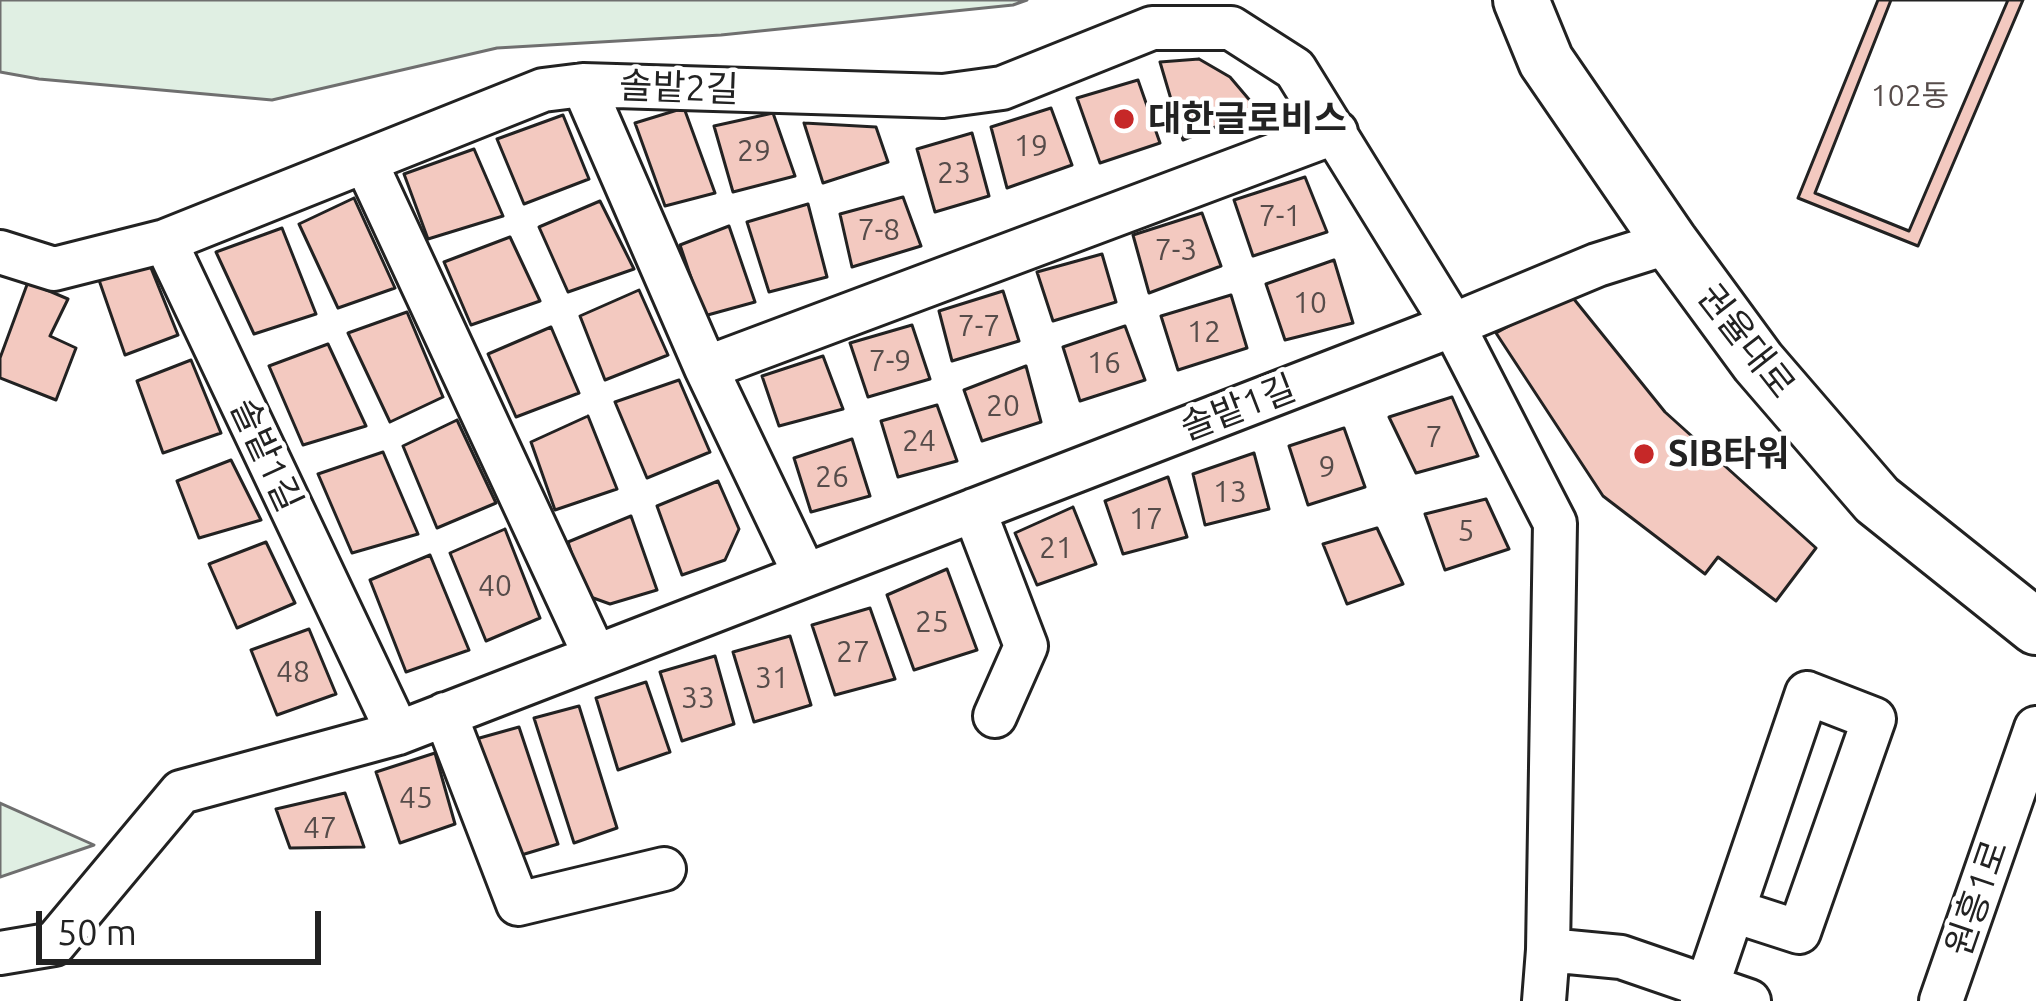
<!DOCTYPE html>
<meta charset="utf-8">
<style>
body{margin:0}
#map{position:relative;width:2036px;height:1001px;overflow:hidden;background:#fff;font-family:Ubuntu,sans-serif}
canvas{display:block}
.scale{position:absolute;left:36px;top:911px;width:285px;height:54px;box-sizing:border-box;border:6px solid #222;border-top:0;padding-left:15px;font-size:36px;line-height:42px;white-space:nowrap;color:#222;-webkit-text-stroke:9px #fff;paint-order:stroke}
</style>
<div id="map">
<canvas width="2036" height="1001"></canvas>
<div class="scale">50 m</div>
</div>
<script>
const context = document.querySelector('canvas').getContext('2d');
context.lineJoin = 'round';
function fill(path, color) {
  context.fillStyle = color;
  context.fill(path, 'evenodd');
}
function poly(rows) {
  const path = new Path2D();
  for (const r of rows) {
    path.moveTo(r[0], r[1]);
    for (let i = 2; i < r.length; i += 2) path.lineTo(r[i], r[i + 1]);
  }
  return path;
}
function stroke(path, color, width, dash) {
  context.strokeStyle = color;
  context.lineWidth = width;
  context.lineCap = dash ? 'butt' : 'round';
  context.setLineDash(dash || []);
  context.stroke(path);
}
function drawText(font, color, halo, rows, align = 'center') {
  context.font = font + ' Ubuntu,"Noto Sans KR",sans-serif';
  context.lineWidth = 9;
  context.setLineDash([]);
  context.textBaseline = 'middle';
  context.strokeStyle = halo;
  context.fillStyle = color;
  for (const [text, x, y, turn = 0] of rows) {
    context.save();
    context.translate(x, y);
    context.rotate((+turn || 0) * Math.PI / 180);
    context.textAlign = isNaN(turn) ? turn : align;
    if (halo) context.strokeText(text, 0, 0);
    context.fillText(text, 0, 0);
    context.restore();
  }
}
const green = poly([
 [0,0,1027,0,1013,5,721,35,497,48,272,100,39,79,0,72,0,0],
 [0,803,94,845,0,877,0,803]
]);
fill(green, '#e0efe3');
stroke(green, '#6f6f6f', 3);
const building = poly([
 [1878,0,2023,0,1918,246,1798,198,1878,0],
 [1891,0,2008,0,1909,231,1815,193,1891,0],
 [1199,59,1230,77,1258,110,1183,140,1160,62,1199,59],
 [1138,80,1160,143,1100,163,1077,98,1138,80],
 [684,108,715,193,665,206,635,123,684,108],
 [1051,108,1072,165,1007,188,991,127,1051,108],
 [773,113,795,176,733,192,714,126,773,113],
 [563,115,589,179,524,204,497,139,563,115],
 [804,123,876,127,888,162,823,183,804,123],
 [972,133,989,196,935,212,917,149,972,133],
 [474,149,503,216,428,239,404,174,474,149],
 [1305,177,1327,232,1253,256,1234,200,1305,177],
 [903,197,921,246,852,267,840,214,903,197],
 [354,198,395,288,338,308,299,224,354,198],
 [600,201,634,269,568,292,539,227,600,201],
 [808,204,827,277,769,292,747,222,808,204],
 [1202,213,1221,266,1149,293,1133,235,1202,213],
 [729,226,755,302,704,316,680,245,729,226],
 [282,228,316,314,254,334,216,252,282,228],
 [510,237,540,301,471,325,444,262,510,237],
 [1102,254,1116,302,1053,321,1037,272,1102,254],
 [1334,260,1353,323,1285,340,1266,284,1334,260],
 [149,263,178,335,125,355,99,280,149,263],
 [28,282,68,299,50,336,76,348,56,400,0,378,0,358,28,282],
 [639,290,668,355,605,380,580,316,639,290],
 [1003,291,1019,341,952,361,939,311,1003,291],
 [1569,293,1665,412,1816,548,1776,601,1718,557,1705,574,1603,496,1496,333,1569,293],
 [1231,295,1247,348,1178,370,1161,316,1231,295],
 [407,312,443,397,390,422,348,333,407,312],
 [912,325,930,379,868,397,850,343,912,325],
 [1125,326,1145,380,1080,401,1063,347,1125,326],
 [551,327,579,393,516,417,488,354,551,327],
 [328,344,366,426,303,445,269,366,328,344],
 [823,356,843,409,779,426,762,376,823,356],
 [191,360,221,433,163,453,137,381,191,360],
 [1026,366,1041,422,982,441,964,390,1026,366],
 [679,380,710,452,647,478,615,402,679,380],
 [1452,397,1478,456,1416,473,1389,417,1452,397],
 [937,405,957,461,898,477,881,421,937,405],
 [588,416,617,489,555,510,531,442,588,416],
 [457,420,496,503,437,528,403,446,457,420],
 [1344,428,1365,487,1308,505,1289,446,1344,428],
 [852,439,870,496,811,512,794,458,852,439],
 [383,452,418,534,352,553,318,474,383,452],
 [1254,453,1269,509,1205,525,1193,474,1254,453],
 [231,460,261,520,199,538,177,481,231,460],
 [1168,477,1187,537,1123,554,1105,501,1168,477],
 [718,481,739,529,725,560,682,575,657,506,718,481],
 [1486,499,1509,549,1445,570,1425,514,1486,499],
 [1073,507,1096,564,1037,585,1015,533,1073,507],
 [631,516,657,590,610,604,585,595,568,542,631,516],
 [1377,528,1403,584,1347,604,1323,544,1377,528],
 [505,529,540,618,486,641,450,553,505,529],
 [266,542,295,603,237,628,209,564,266,542],
 [430,555,469,650,406,672,370,580,430,555],
 [947,569,977,650,914,670,887,595,947,569],
 [870,608,895,679,835,695,812,625,870,608],
 [309,629,336,694,277,715,251,650,309,629],
 [790,636,811,705,754,722,733,652,790,636],
 [715,656,734,724,682,741,660,672,715,656],
 [646,682,670,752,618,770,596,698,646,682],
 [579,706,617,828,574,843,534,718,579,706],
 [519,727,558,844,518,856,476,739,519,727],
 [435,753,455,824,400,843,376,772,435,753],
 [345,793,364,847,290,848,276,809,345,793]
]);
fill(building, '#f3c9c0');
stroke(building, '#222', 3);
const minor = poly([
 [583,85,706,368,805,575],
 [366,163,595,656],
 [165,241,398,733],
 [0,252,54,269,165,241,543,90,583,85,943,96,1002,88,1152,28,1231,28,1295,69,1453,325,1555,523,1548,950,1544,1001],
 [706,368,1336,132],
 [974,510,1026,646,995,716],
 [445,714,518,904,664,869],
 [1548,950,1621,957,1749,1001],
 [0,953,54,944,181,792,398,733,1453,325,1597,265,1670,242],
 [1702,1001,1807,693,1874,719,1799,932,1734,911],
 [1941,1001,2036,728]
]);
const major = poly([
 [1521,0,1546,61,1670,242,1758,362,1877,500,2036,627]
]);
stroke(minor, '#222', 48);
stroke(major, '#222', 60);
stroke(minor, '#fff', 42);
stroke(major, '#fff', 54);
for (const [x, y, r, color] of [
 [1124,119,12,"#c62828"],
 [1644,454,12,"#c62828"]
]) {
  const dot = new Path2D();
  dot.arc(x, y, r, 0, 2 * Math.PI);
  context.fillStyle = color;
  context.fill(dot);
  stroke(dot, '#fff', 4.5);
}
drawText('30px', '#564c4a', null, [
 ["102동",1910,96],
 ["19",1031,146],
 ["29",754,151],
 ["23",954,173],
 ["7-1",1280,216],
 ["7-8",879,230],
 ["7-3",1176,250],
 ["10",1310,303],
 ["7-7",979,326],
 ["12",1204,332],
 ["7-9",890,361],
 ["16",1104,363],
 ["20",1003,406],
 ["7",1434,437],
 ["24",919,441],
 ["9",1327,467],
 ["26",832,477],
 ["13",1230,492],
 ["17",1146,519],
 ["5",1466,531],
 ["21",1056,548],
 ["40",495,586],
 ["25",932,622],
 ["27",853,652],
 ["48",293,672],
 ["31",772,678],
 ["33",698,698],
 ["45",416,798],
 ["47",320,828]
]);
drawText('36px', '#222', '#fff', [
 ["솔밭2길",679,88,2],
 ["권율대로",1746,341,52],
 ["솔밭1길",1238,408,-21],
 ["솔밭1길",266,455,65],
 ["원흥1로",1977,898,-71]
]);
drawText('bold 36px', '#222', '#fff', [
 ["대한글로비스",1148,119],
 ["SIB타워",1668,454]
], 'left');
</script>
